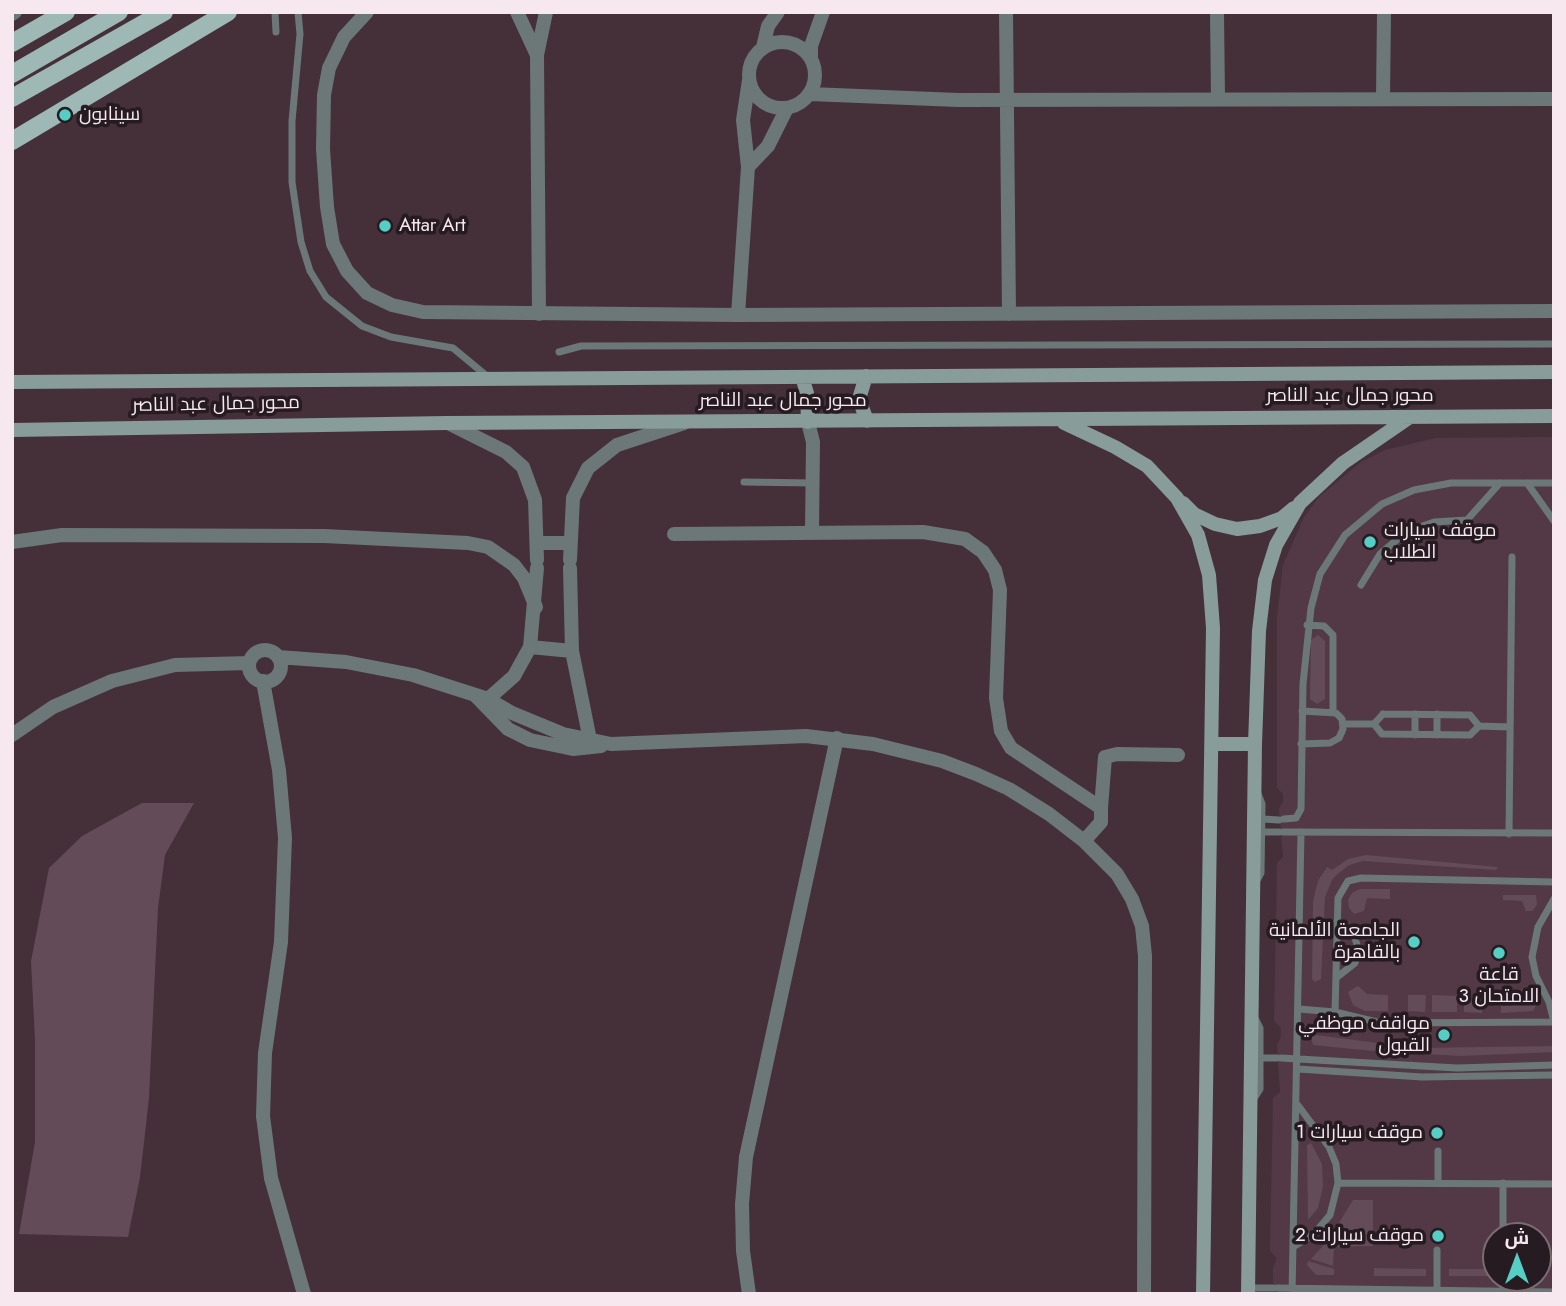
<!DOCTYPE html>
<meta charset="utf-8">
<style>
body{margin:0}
#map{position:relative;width:1566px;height:1306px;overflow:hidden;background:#45303a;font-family:Jost,Cairo,sans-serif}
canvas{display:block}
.frame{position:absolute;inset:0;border:14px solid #f6e8ee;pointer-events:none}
.north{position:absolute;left:1482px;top:1222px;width:70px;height:70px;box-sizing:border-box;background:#251b20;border:2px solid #796d72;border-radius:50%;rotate:0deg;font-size:19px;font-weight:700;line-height:28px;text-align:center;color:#f6e8ee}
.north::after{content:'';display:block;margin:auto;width:24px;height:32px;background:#55cec5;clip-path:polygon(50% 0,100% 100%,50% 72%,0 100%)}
</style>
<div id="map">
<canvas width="1566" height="1306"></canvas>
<div class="frame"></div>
<div class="north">ش</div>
</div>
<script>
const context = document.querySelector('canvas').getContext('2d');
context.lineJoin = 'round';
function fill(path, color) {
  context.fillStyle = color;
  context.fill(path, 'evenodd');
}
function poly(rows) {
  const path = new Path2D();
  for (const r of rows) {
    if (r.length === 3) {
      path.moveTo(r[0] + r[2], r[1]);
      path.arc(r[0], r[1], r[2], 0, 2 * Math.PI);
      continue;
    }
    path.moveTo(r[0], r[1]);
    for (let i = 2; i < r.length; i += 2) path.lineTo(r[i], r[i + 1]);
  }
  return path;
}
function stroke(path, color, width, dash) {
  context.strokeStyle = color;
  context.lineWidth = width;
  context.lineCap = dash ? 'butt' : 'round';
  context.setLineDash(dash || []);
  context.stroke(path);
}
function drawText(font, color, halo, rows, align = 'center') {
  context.font = font + ' Jost,Cairo,sans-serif';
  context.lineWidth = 7;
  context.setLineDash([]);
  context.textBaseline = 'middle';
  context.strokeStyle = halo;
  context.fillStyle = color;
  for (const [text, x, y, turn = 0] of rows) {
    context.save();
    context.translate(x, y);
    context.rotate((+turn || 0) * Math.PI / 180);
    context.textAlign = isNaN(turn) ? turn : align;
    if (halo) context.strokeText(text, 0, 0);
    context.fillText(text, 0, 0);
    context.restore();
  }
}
fill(poly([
 [1554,437,1554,1294,1273,1294,1273,1268,1277,1258,1270,1251,1273,1098,1280,1092,1277,1045,1281,1037,1281,1028,1274,1021,1277,863,1283,857,1279,809,1283,801,1283,794,1277,788,1277,617,1283,565,1304,517,1320,496,1361,462,1385,450,1436,438],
 [1496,1236,1538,1236,1538,1278,1496,1278]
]), '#533945');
fill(poly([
 [1318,635,1325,641,1325,699,1317,704,1310,699,1311,640],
 [142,803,194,803,165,855,158,908,149,1098,140,1177,128,1237,19,1234,35,1142,35,1040,31,961,49,868,82,836],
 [1366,855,1498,867,1496,870,1363,861,1349,865,1333,878,1325,897,1321,979,1315,982,1312,979,1313,901,1318,881,1327,867,1332,870,1348,859],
 [1360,889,1390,889,1390,899,1367,898,1364,911,1354,914,1349,908,1348,900,1352,893],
 [1503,895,1536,895,1537,905,1532,911,1526,911,1522,901,1503,900],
 [1358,986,1367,994,1388,995,1388,1011,1365,1011,1353,1005,1348,992],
 [1522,988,1531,991,1536,1005,1533,1011,1501,1013,1501,997,1518,997],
 [1408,995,1426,995,1425,1012,1408,1011],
 [1432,995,1457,996,1457,1012,1432,1012],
 [1464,996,1482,996,1482,1013,1464,1012],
 [1316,1035,1417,1048,1554,1046,1554,1052,1461,1056,1373,1051,1313,1045,1311,1038],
 [1311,1143,1322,1164,1323,1187,1318,1208,1308,1220,1307,1145],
 [1353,1200,1373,1200,1373,1246,1334,1247,1333,1266,1311,1259,1329,1239],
 [1308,1261,1334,1269,1334,1275,1316,1275,1307,1265],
 [1374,1268,1426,1269,1426,1276,1374,1276],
 [1449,1269,1489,1269,1488,1276,1449,1276]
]), '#644b58');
stroke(poly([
 [275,12,276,32],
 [298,12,300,34,292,121,292,182,301,242,310,271,326,297,362,326,391,337,453,348,488,377],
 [559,352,581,346,1554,344],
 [744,482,812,483],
 [1527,483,1554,521],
 [1361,585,1380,554,1406,532,1434,522,1467,520,1500,483],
 [1307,625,1324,626,1333,635,1333,712],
 [1383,714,1470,715,1479,726,1470,735,1382,734,1374,724,1383,714],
 [1415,714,1415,735],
 [1437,714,1437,735],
 [1343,724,1374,724],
 [1479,726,1510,727],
 [1301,744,1330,743,1339,738,1343,729,1342,719,1336,713,1302,711],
 [1262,819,1279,820],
 [1284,819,1296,818,1301,809,1303,684,1311,608,1320,574,1345,535,1382,504,1414,490,1451,483,1554,483],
 [1262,832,1279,832],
 [1283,832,1554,833],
 [1509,834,1512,557],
 [1256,882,1261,873,1262,804,1257,791],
 [1336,978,1355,963,1359,951,1353,932,1337,921],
 [1299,1009,1335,1012,1381,1023,1554,1022,1549,1002,1536,976,1532,957,1538,927,1554,899],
 [1335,1012,1338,898,1348,881,1361,878,1554,882],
 [1260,1058,1277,1058],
 [1281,1058,1457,1068,1554,1065],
 [1298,1069,1422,1077,1554,1075],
 [1253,1100,1260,1089,1260,1028,1253,1014],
 [1338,1183,1554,1184],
 [1438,1183,1438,1151],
 [1503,1183,1503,1236],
 [1293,1247,1314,1234,1330,1215,1338,1183,1336,1164,1329,1147,1297,1104],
 [1437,1250,1437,1291],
 [1503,1278,1503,1292],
 [1248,1288,1273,1288],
 [1277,1288,1554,1292],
 [1292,1294,1301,832]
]), '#6b7877', 7);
stroke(poly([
 [367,12,344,37,329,68,324,95,323,149,327,207,333,244,347,271,367,293,392,305,423,312,738,315,1554,311],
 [517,12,537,55],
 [1006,12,1009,314],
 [1217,12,1218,99],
 [12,14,15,12],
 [782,75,33],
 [763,47,768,26,778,12],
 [811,58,811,46,823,12],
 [810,94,958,100,1554,99],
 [1383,98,1384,12],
 [748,167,768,146,787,108],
 [539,314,537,55,546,12],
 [738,315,748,167,743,120,749,80],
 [808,422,813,442,812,532],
 [448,423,506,452,523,467,535,500,537,560],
 [674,534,923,532,965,539,983,552,995,570,1000,590,996,698,1001,731,1011,748,1101,808,1101,822,1084,841],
 [12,542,62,535,324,536,468,543,488,547,514,565,524,578,536,607],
 [538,543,570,543],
 [570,560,573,498,588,468,617,445,684,423],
 [570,568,572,651,590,740],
 [530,647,572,651],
 [265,666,16],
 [278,657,346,662,413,675,488,699,512,713,563,734,611,744,806,736,873,744,942,761,976,774,1009,789,1049,814,1084,841,1117,874,1132,899,1142,926,1145,956,1144,1294],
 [263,681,279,770,285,838,281,942,265,1053,263,1116,271,1178,304,1294],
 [475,695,508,729,530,740,573,749,601,746],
 [488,699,514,676,530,647,537,568],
 [12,735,53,707,112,681,175,665,249,663],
 [1101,808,1105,757,1117,754,1178,755],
 [749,1294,743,1251,742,1204,746,1157,837,738]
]), '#6b7877', 14);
stroke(poly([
 [866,376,859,399,867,421],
 [802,377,807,393,808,422],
 [12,382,1554,372],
 [1064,423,1115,447,1147,466,1177,498,1198,535,1209,575,1213,628,1203,1294],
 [12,430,447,423,1554,416],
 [1183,503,1194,514,1215,524,1237,529,1260,526,1282,518,1294,508],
 [1212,744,1255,744],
 [1248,1294,1255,744,1259,631,1265,580,1276,545,1300,503,1343,463,1410,417]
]), '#889c9a', 14);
stroke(poly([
 [12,43,66,12],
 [12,74,119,12],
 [12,98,164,12],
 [12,141,228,12]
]), '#9eb8b5', 18);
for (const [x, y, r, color] of [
 [65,115,7,"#55cec5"],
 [385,226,7,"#55cec5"],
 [1370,542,7,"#55cec5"],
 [1414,942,7,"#55cec5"],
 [1499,953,7,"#55cec5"],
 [1444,1035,7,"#55cec5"],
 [1437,1133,7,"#55cec5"],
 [1438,1236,7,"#55cec5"]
]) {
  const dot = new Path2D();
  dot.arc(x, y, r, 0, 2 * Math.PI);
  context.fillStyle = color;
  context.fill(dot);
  stroke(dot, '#251b20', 2.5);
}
drawText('19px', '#f6e8ee', '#251b20', [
 ["سينابون",79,115,"left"],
 ["Attar Art",399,226,"left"],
 ["موقف سيارات",1384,531,"left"],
 ["الطلاب",1384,553,"left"],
 ["الجامعة الألمانية",1400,931],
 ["بالقاهرة",1400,953],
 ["قاعة",1499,975,"center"],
 ["الامتحان 3",1499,997,"center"],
 ["مواقف موظفي",1430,1024],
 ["القبول",1430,1046],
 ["موقف سيارات 1",1423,1133],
 ["موقف سيارات 2",1424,1236]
], 'right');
drawText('19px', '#f6e8ee', '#251b20', [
 ["محور جمال عبد الناصر",1350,396],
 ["محور جمال عبد الناصر",783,401],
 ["محور جمال عبد الناصر",216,405,-1]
]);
</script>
